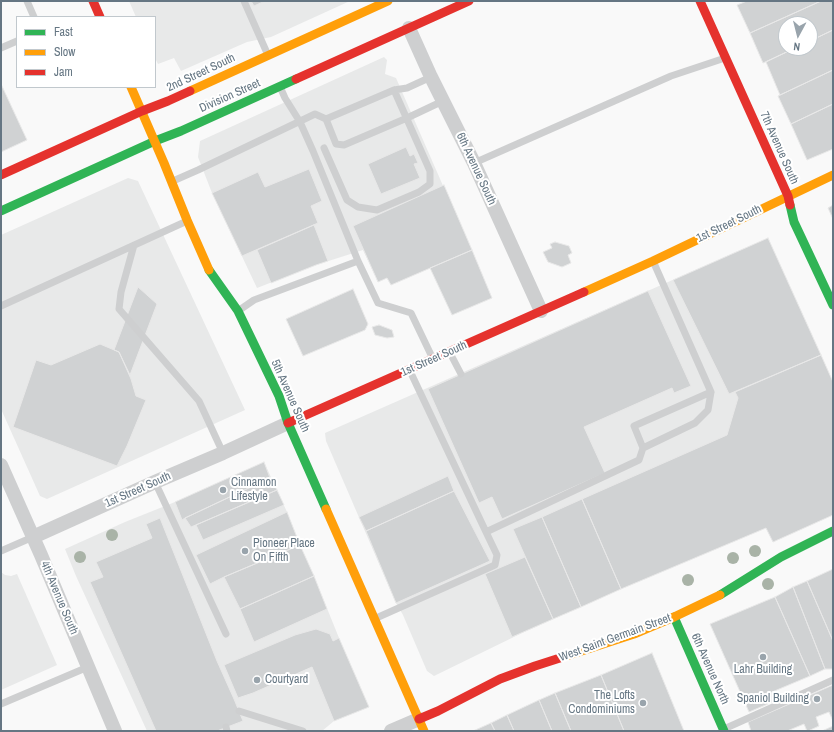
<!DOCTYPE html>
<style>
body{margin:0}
#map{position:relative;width:834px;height:732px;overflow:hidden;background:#f9f9f9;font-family:"Archivo Narrow",sans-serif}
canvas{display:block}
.frame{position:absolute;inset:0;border:2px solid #657683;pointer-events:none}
.legend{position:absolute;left:16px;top:16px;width:140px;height:72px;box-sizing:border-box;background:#fff;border:1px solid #c1c8cd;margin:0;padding:5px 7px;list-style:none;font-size:12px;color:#657683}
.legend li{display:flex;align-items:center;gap:8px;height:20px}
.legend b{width:20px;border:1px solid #c1c8cd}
.north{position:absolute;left:778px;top:16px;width:40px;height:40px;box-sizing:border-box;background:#fff;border:1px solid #c1c8cd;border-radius:50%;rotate:187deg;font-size:11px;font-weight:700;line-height:16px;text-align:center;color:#657683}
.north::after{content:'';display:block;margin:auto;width:14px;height:18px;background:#99a4ac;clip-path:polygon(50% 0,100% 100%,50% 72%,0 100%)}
</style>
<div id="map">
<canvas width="834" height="732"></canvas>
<div class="frame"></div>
<ul class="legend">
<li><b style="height:5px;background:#30b455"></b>Fast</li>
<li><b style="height:5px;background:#ff9f0a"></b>Slow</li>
<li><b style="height:5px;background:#e5322d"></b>Jam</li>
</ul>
<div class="north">N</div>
</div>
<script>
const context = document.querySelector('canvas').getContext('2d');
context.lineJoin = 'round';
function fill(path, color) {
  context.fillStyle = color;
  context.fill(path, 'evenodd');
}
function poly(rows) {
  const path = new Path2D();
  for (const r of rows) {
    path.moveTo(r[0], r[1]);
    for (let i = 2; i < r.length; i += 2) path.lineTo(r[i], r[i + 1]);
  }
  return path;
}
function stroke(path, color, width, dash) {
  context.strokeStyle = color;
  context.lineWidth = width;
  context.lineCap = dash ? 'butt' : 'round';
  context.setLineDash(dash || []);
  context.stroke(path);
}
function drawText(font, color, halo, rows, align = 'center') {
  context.font = font + ' "Archivo Narrow",sans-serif';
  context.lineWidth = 4;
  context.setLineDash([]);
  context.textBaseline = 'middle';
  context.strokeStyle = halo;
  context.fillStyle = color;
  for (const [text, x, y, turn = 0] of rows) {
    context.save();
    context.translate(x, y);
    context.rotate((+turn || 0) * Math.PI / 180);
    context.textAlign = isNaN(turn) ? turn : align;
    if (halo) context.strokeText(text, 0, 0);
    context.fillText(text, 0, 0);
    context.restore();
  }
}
fill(poly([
 [129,1,350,1,271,37,247,42,181,71,174,58,158,64,155,58,155,17,136,17],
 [384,57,387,60,385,74,396,78,492,298,452,315,430,268,391,285,387,278,378,282,363,250,316,265,257,288,212,193,198,157,200,141],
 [128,178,138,181,245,410,47,499,40,496,1,409,1,235],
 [768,238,833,382,833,515,773,542,766,528,621,589,522,633,434,676,427,671,403,615,396,603,326,441,325,433],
 [264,462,287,512,300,545,314,576,339,638,369,707,334,721,322,731,147,731,76,576,65,549,125,522,175,502],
 [1,572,5,575,11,576,17,574,57,665,1,690]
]), '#e8e9e9');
const building = poly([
 [251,1,265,1,254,6,251,1],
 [747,1,821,1,750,33,737,5,747,1],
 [821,1,833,1,833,30,810,41,810,24,786,24,786,48,795,48,763,63,750,33,821,1],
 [833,30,833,70,780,95,766,62,795,48,810,48,810,41,833,30],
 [833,70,833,104,791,124,778,96,833,70],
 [1,84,27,140,1,152,1,84],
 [833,104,833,149,807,160,791,124,833,104],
 [406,147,410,156,414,154,418,163,414,164,420,178,381,194,368,164,406,147],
 [309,169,322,201,311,206,318,223,242,256,212,193,258,172,265,187,309,169],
 [444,185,472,250,391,285,387,278,378,282,353,226,444,185],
 [833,205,833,219,828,208,833,205],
 [314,225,328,261,316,265,271,283,257,250,314,225],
 [768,238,821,355,729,394,673,280,768,238],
 [555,242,569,246,572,253,568,255,571,263,562,267,548,262,543,252,552,248,550,244,555,242],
 [472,250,492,298,452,315,430,268,472,250],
 [138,287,157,304,130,375,119,352,114,350,138,287],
 [353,289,368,324,365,330,303,356,286,319,353,289],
 [648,291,691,386,674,393,672,388,584,427,605,473,502,519,492,497,479,503,428,389,648,291],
 [379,325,392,330,394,337,387,338,375,335,372,327,379,325],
 [100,344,119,352,131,379,136,396,146,400,127,446,117,466,13,427,36,360,51,365,100,344],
 [821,355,833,382,833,515,773,542,766,528,621,589,582,499,727,435,738,398,735,392,821,355],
 [264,462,270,478,185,518,182,520,175,502,264,462],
 [448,476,454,491,366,531,359,517,448,476],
 [270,478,277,490,191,527,185,518,270,478],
 [277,490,284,505,203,540,196,525,277,490],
 [454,491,490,561,396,603,366,531,454,491],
 [582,499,621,589,581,607,542,517,582,499],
 [287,512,300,545,224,577,210,584,196,555,287,512],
 [542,517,581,607,553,619,513,529,542,517],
 [160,518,217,661,234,699,243,721,217,731,156,731,90,582,103,577,96,562,152,538,146,524,160,518],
 [300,545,314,576,240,609,224,577,300,545],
 [525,557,553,619,512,637,485,574,525,557],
 [833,569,833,641,807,581,833,569],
 [314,576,327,609,254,642,240,609,314,576],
 [807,581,833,641,833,669,825,669,793,587,807,581],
 [793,587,825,669,810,676,775,597,793,587],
 [775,597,810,676,772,692,775,701,749,712,710,624,775,597],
 [316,629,330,634,333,641,339,638,369,707,334,721,312,667,253,693,238,698,224,665,295,635,316,629],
 [652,653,684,731,624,731,601,675,652,653],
 [601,675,624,731,571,731,555,693,601,675],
 [833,685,833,721,829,712,816,717,819,726,808,731,807,731,804,724,787,731,751,731,748,722,833,685],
 [555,693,571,731,552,731,539,700,555,693],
 [539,700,552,731,514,731,507,715,539,700],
 [507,715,514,731,495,731,491,723,507,715],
 [491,723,495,731,473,731,491,723],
 [833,726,833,731,822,731,833,726]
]);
fill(building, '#d0d2d3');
stroke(building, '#e8e8e8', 1);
stroke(poly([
 [27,1,34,17],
 [244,1,267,53],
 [1,48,17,41],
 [431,77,407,88,394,90,326,119,336,144,344,145,407,118,443,101],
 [281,89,285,98,300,122,313,151,358,261,378,303,411,313,433,359],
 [324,148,347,200,358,207,377,210,419,192,430,184,430,171,394,90],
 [474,163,671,76,725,58],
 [173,181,198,170,315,114,326,119],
 [134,245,121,292,119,309,199,401,223,453],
 [1,306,187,221],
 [238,311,254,300,358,261],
 [450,353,461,374],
 [410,371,486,532,639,460,643,448,634,426,711,392],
 [643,448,695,423,708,410,711,392,653,261],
 [155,482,226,634],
 [1,551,33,537],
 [374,619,495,565,497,555,486,532],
 [1,704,88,667],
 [239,711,303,731],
 [226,727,227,731],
 [724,729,833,680]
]), '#cecfd0', 7);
stroke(poly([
 [409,28,431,77,474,163,541,311],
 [1,465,41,555,115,731],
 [33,537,155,482,223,453,288,423],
 [391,731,419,719]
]), '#cecfd0', 14);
stroke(poly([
 [790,205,794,222,833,305],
 [1,211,155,141,181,131,296,79],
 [209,270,238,311,279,396,288,423,326,509],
 [720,595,781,557,833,531],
 [674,617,724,731]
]), '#30b455', 9);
stroke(poly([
 [131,87,164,163,187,220,209,270],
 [190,91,388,1],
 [584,292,653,261,833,175],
 [326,509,424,731],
 [563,657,634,634,674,617,720,595]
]), '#ff9f0a', 9);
stroke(poly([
 [93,1,100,17],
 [700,1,788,196,790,205],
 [296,79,469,1],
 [1,175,142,111,168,101,190,91],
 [288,423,584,292],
 [419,719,438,711,500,679,535,666,563,657]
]), '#e5322d', 9);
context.fillStyle = '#a9b3a7';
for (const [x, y] of [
 [112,535],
 [755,551],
 [80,557],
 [733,558],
 [688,580],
 [768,584]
]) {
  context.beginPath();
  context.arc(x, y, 6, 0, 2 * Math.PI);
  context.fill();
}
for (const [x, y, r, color] of [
 [223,490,4,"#99a4ac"],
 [245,551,4,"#99a4ac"],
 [763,657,4,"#99a4ac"],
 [257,680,4,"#99a4ac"],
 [817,699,4,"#99a4ac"],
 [643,703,4,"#99a4ac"]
]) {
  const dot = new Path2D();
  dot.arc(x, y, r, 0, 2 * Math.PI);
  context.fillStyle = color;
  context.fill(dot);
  stroke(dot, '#fff', 1.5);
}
drawText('12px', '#657683', '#fff', [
 ["2nd Street South",201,73,-25],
 ["Division Street",230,96,-24],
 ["7th Avenue South",779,148,66],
 ["6th Avenue South",476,169,65],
 ["1st Street South",729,224,-26],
 ["1st Street South",434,359,-24],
 ["5th Avenue South",290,396,66],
 ["1st Street South",138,490,-24],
 ["4th Avenue South",59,598,67],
 ["West Saint Germain Street",615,638,-20],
 ["6th Avenue North",710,669,66]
]);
drawText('12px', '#657683', '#fff', [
 ["Cinnamon",231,483],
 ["Lifestyle",231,497],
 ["Pioneer Place",253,544],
 ["On Fifth",253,558],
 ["Lahr Building",763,670,"center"],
 ["Courtyard",265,680],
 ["The Lofts",635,696,"right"],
 ["Condominiums",635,710,"right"],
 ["Spaniol Building",809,699,"right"]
], 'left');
</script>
